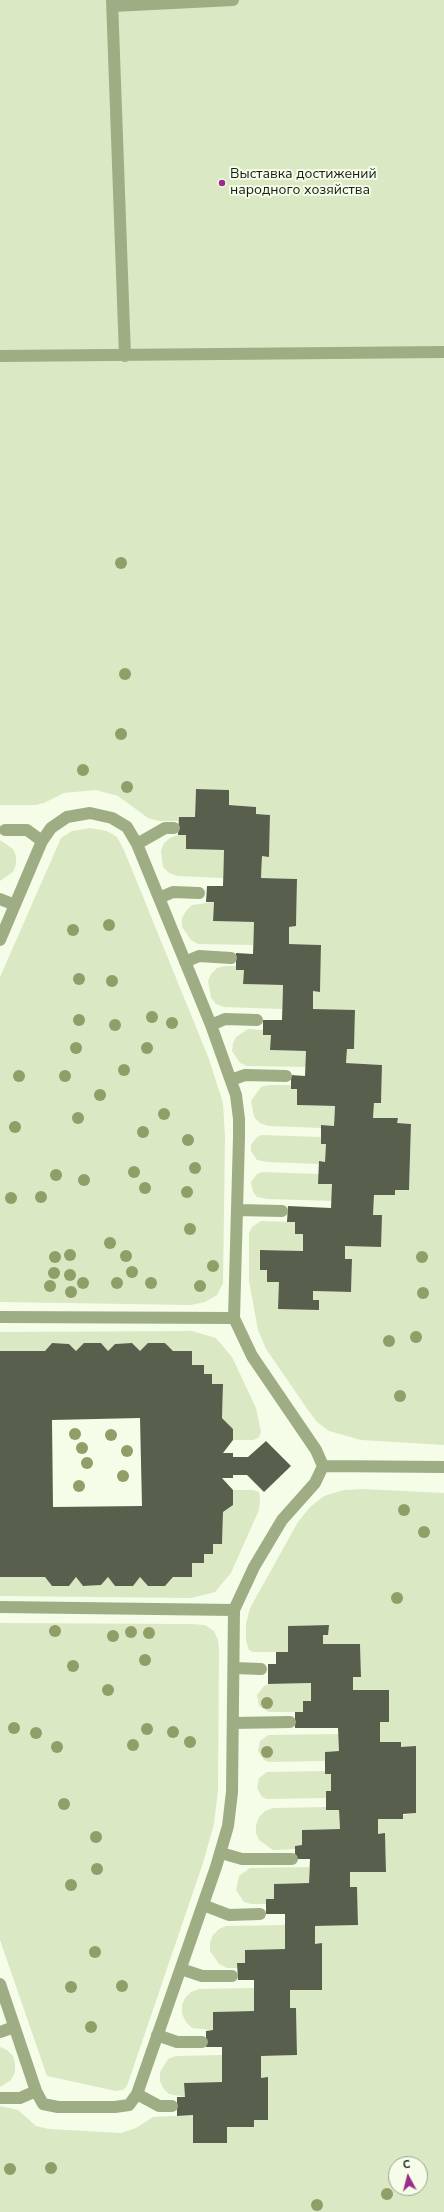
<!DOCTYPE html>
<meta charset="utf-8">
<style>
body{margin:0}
#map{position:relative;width:444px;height:2212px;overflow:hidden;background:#f5fde8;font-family:"Nunito Sans",sans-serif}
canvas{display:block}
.north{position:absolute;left:388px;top:2156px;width:40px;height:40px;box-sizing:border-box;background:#f5fde8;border:1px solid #9da394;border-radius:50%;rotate:353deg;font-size:11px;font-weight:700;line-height:16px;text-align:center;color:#1a1d15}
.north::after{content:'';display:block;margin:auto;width:14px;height:18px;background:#9a2c8c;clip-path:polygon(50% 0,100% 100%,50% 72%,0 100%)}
</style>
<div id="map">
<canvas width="444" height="2212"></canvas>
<div class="north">С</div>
</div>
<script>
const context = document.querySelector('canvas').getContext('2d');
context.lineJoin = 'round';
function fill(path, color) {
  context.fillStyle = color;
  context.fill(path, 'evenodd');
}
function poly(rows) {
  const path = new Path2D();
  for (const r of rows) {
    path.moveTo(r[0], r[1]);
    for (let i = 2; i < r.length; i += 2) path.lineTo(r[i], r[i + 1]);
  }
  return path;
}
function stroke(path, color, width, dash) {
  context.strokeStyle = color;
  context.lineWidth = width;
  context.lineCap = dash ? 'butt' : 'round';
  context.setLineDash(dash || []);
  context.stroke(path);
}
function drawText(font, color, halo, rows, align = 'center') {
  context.font = font + ' "Nunito Sans",sans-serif';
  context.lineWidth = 4;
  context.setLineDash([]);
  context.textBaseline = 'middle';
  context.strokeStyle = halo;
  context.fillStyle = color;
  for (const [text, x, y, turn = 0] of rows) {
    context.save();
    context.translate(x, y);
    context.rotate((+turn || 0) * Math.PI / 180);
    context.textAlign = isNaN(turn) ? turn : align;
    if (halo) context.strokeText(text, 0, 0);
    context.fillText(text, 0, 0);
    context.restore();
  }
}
fill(poly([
 [0,0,444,0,444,1445,361,1440,329,1431,317,1422,308,1410,266,1349,258,1330,249,1281,249,1233,252,1227,261,1221,295,1222,295,1234,303,1234,303,1251,260,1250,260,1270,267,1270,279,1282,313,1300,313,1291,351,1292,352,1259,345,1259,345,1246,382,1215,373,1215,374,1195,394,1195,395,1190,409,1190,411,1124,397,1123,397,1118,373,1118,374,1103,381,1103,382,1065,346,1063,347,1049,354,1049,355,1011,313,1009,313,991,320,991,321,945,289,944,289,927,296,926,297,879,261,878,262,856,269,856,270,815,256,814,256,807,229,805,229,790,196,789,195,817,179,817,179,821,159,821,148,818,118,796,96,790,64,793,44,803,36,805,0,805],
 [90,828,107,831,117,837,124,850,209,1059,223,1103,225,1137,223,1283,217,1295,205,1302,191,1305,0,1302,0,977,61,838,72,831],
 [178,835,186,835,186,849,224,850,223,878,177,876,169,873,163,867,161,851,164,843,170,838],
 [0,840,13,849,16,856,16,864,13,872,0,881],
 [214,902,213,921,254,922,253,945,198,944,191,940,182,927,182,918,186,911,192,905],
 [225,966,236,966,236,970,244,970,243,984,283,985,282,1009,224,1007,216,1004,211,998,208,981,211,974,217,968],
 [248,1029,263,1030,263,1035,271,1035,271,1050,306,1051,306,1067,247,1066,240,1063,232,1051,233,1043,236,1037],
 [269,1085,291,1085,291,1089,297,1089,297,1105,335,1106,334,1126,321,1125,321,1128,268,1126,260,1123,254,1117,251,1101,261,1087],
 [262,1135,321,1137,321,1144,326,1144,325,1162,319,1162,319,1164,267,1162,257,1160,251,1151,251,1145,257,1137],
 [262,1172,319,1174,319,1184,332,1184,332,1201,267,1199,257,1197,253,1192,251,1182,257,1174],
 [192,1331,216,1338,232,1357,256,1408,261,1432,259,1437,254,1440,233,1440,233,1429,222,1418,223,1384,212,1384,212,1375,204,1374,204,1365,192,1365,192,1351,173,1351,165,1343,140,1351,132,1343,115,1344,108,1351,101,1343,76,1351,69,1344,52,1343,45,1351,0,1351,0,1332],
 [363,1489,444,1493,444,2212,0,2212,0,2106,18,2110,36,2126,49,2129,121,2133,136,2128,153,2117,193,2115,193,2143,227,2127,254,2127,254,2120,268,2120,268,2078,261,2078,261,2056,297,2055,296,2008,290,2008,290,1990,322,1990,322,1944,315,1944,315,1926,358,1925,357,1887,350,1887,350,1872,386,1872,385,1834,378,1834,378,1819,416,1813,416,1747,401,1747,401,1742,380,1742,380,1722,389,1721,389,1690,353,1690,353,1677,361,1676,360,1644,323,1644,323,1635,328,1634,328,1625,288,1626,288,1652,253,1652,249,1650,246,1641,246,1624,250,1608,298,1522,310,1507,324,1496,344,1490],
 [396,2164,420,2164,420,2188,396,2188],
 [233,1490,253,1490,259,1492,260,1498,259,1510,231,1573,215,1592,191,1598,0,1596,0,1577,45,1577,52,1586,69,1586,76,1577,83,1586,100,1585,108,1577,115,1586,132,1586,140,1577,165,1586,173,1577,192,1577,192,1563,204,1563,204,1554,213,1554,213,1544,222,1544,223,1512,233,1505],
 [0,1623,191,1624,205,1625,214,1631,218,1640,219,1651,218,1790,214,1824,203,1863,127,2086,123,2090,116,2091,47,2076,0,1940],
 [311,1683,311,1701,303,1701,303,1712,269,1712,259,1706,257,1695,264,1686,268,1684],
 [339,1734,339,1751,325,1752,325,1761,269,1762,264,1760,258,1751,260,1741,268,1735],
 [325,1771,331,1774,331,1791,326,1791,326,1798,267,1799,262,1797,257,1788,259,1778,267,1772],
 [326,1807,327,1810,339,1810,340,1829,302,1830,302,1845,295,1846,295,1849,273,1850,259,1840,256,1833,256,1825,259,1817,265,1811,273,1808],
 [309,1867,309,1883,274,1884,274,1899,266,1899,266,1904,251,1904,244,1902,236,1890,239,1876,250,1868],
 [285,1925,285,1949,245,1950,245,1963,238,1963,237,1968,227,1968,219,1964,210,1951,210,1943,213,1935,219,1929,226,1926],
 [254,1988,254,2011,214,2012,213,2030,192,2028,186,2022,182,2014,182,2005,185,1998,191,1992,199,1989],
 [0,2047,7,2050,13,2056,15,2064,15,2072,11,2080,0,2087],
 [222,2055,222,2082,184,2083,185,2097,169,2094,163,2088,160,2081,160,2072,168,2059,176,2056]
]), '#dbe8c4');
fill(poly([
 [196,789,229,790,229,805,256,807,256,814,270,815,269,857,262,856,261,878,297,879,296,926,289,927,289,944,321,945,320,992,313,991,313,1009,355,1010,354,1049,347,1049,346,1063,382,1065,381,1103,374,1103,373,1118,398,1118,397,1123,411,1124,409,1190,395,1190,395,1195,374,1195,373,1215,382,1215,381,1247,345,1246,345,1259,352,1259,351,1292,313,1291,313,1300,319,1300,319,1310,278,1309,279,1282,267,1282,267,1270,260,1270,260,1250,303,1251,303,1234,295,1234,295,1222,287,1222,288,1206,331,1208,332,1184,318,1184,319,1161,325,1162,326,1144,321,1144,321,1125,334,1126,335,1106,297,1105,297,1089,291,1089,291,1075,305,1076,306,1051,270,1050,271,1035,263,1035,263,1020,282,1020,283,985,243,984,244,970,236,970,236,953,253,954,254,922,213,921,214,902,206,902,207,886,223,886,224,850,186,849,186,835,178,835,179,817,195,817],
 [52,1343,69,1344,76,1351,84,1343,101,1343,108,1351,115,1344,132,1343,140,1351,148,1343,165,1343,173,1351,192,1351,192,1365,204,1365,204,1374,212,1374,212,1384,223,1384,222,1418,233,1429,233,1440,223,1453,233,1453,233,1457,248,1457,266,1441,291,1466,264,1492,247,1475,233,1475,233,1478,222,1478,233,1490,233,1505,223,1512,222,1544,213,1544,213,1554,204,1554,204,1563,192,1563,192,1577,173,1577,165,1586,148,1586,140,1577,133,1586,115,1586,108,1577,101,1585,83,1586,76,1577,69,1586,52,1586,45,1577,0,1577,0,1351,45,1351],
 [140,1418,142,1506,53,1507,52,1420],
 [329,1625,328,1635,323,1635,323,1644,360,1644,361,1677,353,1677,353,1690,389,1690,389,1722,380,1722,380,1742,401,1742,401,1747,416,1746,416,1813,403,1814,403,1819,378,1819,378,1834,385,1833,386,1872,350,1872,350,1887,357,1887,358,1925,315,1926,315,1944,322,1943,322,1990,290,1990,290,2008,296,2008,297,2055,261,2056,261,2078,268,2077,268,2120,254,2120,254,2127,227,2127,227,2143,193,2143,193,2115,177,2116,177,2097,185,2097,184,2083,222,2082,222,2047,206,2047,206,2031,213,2030,213,2012,254,2011,254,1980,238,1980,237,1963,245,1963,245,1950,285,1949,285,1914,266,1914,266,1899,274,1899,274,1884,309,1883,310,1859,295,1859,295,1846,302,1845,302,1830,340,1829,339,1810,326,1810,326,1791,331,1791,331,1774,325,1774,325,1752,339,1751,338,1728,295,1728,295,1712,303,1712,303,1701,311,1701,311,1683,268,1684,268,1664,276,1664,276,1652,288,1652,288,1626]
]), '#595f4d');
stroke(poly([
 [112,0,125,356],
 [113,6,233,0],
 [0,356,444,352],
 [5,830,27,830,42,841],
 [137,844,165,828,174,828],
 [159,898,173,892,199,893],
 [0,899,15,905],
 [0,940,42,841,51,828,67,817,90,813,112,818,127,827,137,844,211,1025,236,1095,239,1119,239,1137,234,1318,252,1356,316,1450,323,1466,315,1483,282,1520,254,1567,234,1610,232,1792,228,1826,216,1867,137,2094,129,2105,115,2107,58,2107,43,2104,36,2091,0,1984],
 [185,962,199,956,231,958],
 [211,1025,225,1019,257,1020],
 [231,1080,245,1075,286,1076],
 [237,1210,282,1211],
 [0,1317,234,1318],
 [323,1466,444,1467],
 [0,1607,234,1610],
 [234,1668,261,1669],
 [233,1723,290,1722],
 [221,1853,242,1859,292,1859],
 [203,1905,229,1915,260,1914],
 [181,1969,202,1976,232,1976],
 [0,2032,14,2027],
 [157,2035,177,2042,202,2042],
 [137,2094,159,2106,172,2106],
 [0,2098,20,2098,36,2091]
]), '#9fad84', 12);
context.fillStyle = '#909e68';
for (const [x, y] of [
 [121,563],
 [125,674],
 [121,734],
 [83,770],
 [127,787],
 [109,925],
 [73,930],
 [79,979],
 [112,981],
 [152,1017],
 [79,1020],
 [172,1023],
 [115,1025],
 [76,1048],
 [147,1048],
 [124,1070],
 [19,1076],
 [65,1076],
 [100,1095],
 [164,1114],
 [78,1118],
 [15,1127],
 [143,1132],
 [188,1140],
 [195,1168],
 [134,1172],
 [56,1175],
 [84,1180],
 [145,1188],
 [187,1192],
 [41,1197],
 [11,1198],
 [190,1229],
 [110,1243],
 [70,1255],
 [126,1256],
 [55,1257],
 [422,1257],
 [213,1266],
 [132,1272],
 [54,1273],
 [70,1275],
 [83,1283],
 [117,1283],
 [151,1283],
 [50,1286],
 [200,1286],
 [71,1292],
 [423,1293],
 [416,1337],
 [389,1341],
 [400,1396],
 [75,1434],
 [111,1435],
 [82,1448],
 [127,1451],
 [87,1463],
 [123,1476],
 [79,1486],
 [404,1510],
 [424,1532],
 [397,1598],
 [55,1631],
 [131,1632],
 [149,1633],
 [113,1636],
 [145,1660],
 [73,1666],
 [108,1690],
 [267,1703],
 [14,1728],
 [147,1729],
 [173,1732],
 [36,1733],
 [190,1742],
 [133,1745],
 [57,1747],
 [267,1752],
 [64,1804],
 [96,1837],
 [97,1869],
 [71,1885],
 [95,1952],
 [122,1986],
 [71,1987],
 [91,2027],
 [51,2168],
 [10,2169],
 [387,2194],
 [317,2205]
]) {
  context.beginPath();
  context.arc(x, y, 6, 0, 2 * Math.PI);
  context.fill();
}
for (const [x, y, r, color] of [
 [222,183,4,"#9a2c8c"]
]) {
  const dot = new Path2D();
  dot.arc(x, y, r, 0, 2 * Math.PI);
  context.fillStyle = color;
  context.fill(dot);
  stroke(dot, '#f5fde8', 1.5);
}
drawText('14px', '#1a1d15', '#f5fde8', [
 ["Выставка достижений",230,175],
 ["народного хозяйства",230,191]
], 'left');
</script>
